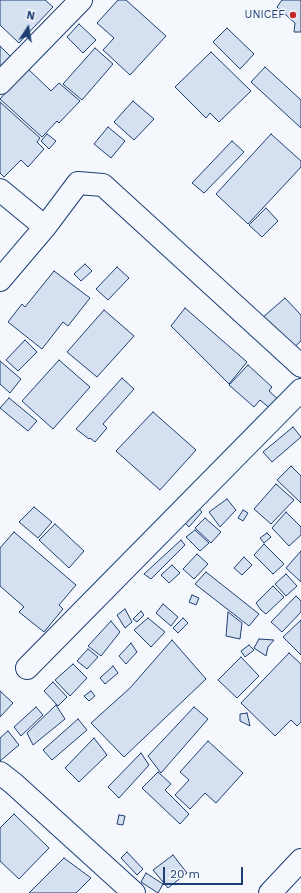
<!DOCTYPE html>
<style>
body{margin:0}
#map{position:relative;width:301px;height:893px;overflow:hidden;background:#f4f7fb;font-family:"Work Sans",sans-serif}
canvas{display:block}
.north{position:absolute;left:8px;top:8px;width:40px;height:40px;-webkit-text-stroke:3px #f4f7fb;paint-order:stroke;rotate:12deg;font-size:11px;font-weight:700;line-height:16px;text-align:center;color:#1d3f73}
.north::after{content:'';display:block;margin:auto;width:14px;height:18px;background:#1d3f73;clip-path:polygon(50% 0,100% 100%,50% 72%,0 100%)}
.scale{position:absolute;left:163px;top:867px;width:80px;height:18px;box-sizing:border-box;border:2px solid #1d3f73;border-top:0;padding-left:5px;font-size:12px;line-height:14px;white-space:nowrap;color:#1d3f73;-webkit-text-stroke:3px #f4f7fb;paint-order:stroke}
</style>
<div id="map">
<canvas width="301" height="893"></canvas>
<div class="north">N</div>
<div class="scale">20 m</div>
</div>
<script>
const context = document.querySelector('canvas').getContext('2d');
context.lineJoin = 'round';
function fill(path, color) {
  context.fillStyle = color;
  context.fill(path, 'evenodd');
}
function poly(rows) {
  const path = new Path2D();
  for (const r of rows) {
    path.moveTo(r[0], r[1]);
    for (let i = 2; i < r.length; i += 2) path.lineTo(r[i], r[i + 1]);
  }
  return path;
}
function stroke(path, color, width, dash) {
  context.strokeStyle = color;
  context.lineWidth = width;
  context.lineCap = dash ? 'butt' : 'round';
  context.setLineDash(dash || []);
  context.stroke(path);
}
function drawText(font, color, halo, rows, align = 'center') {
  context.font = font + ' "Work Sans",sans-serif';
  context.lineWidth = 3;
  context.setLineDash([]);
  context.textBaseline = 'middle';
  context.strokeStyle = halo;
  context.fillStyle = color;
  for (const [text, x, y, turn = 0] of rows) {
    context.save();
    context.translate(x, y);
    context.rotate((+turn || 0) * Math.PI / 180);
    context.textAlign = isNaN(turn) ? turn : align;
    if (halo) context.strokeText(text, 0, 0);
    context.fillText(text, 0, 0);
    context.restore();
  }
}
const building = poly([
 [0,0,45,0,53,7,19,43,0,25,0,0],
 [118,0,126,0,166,36,130,75,103,50,114,38,97,23,118,0],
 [282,0,301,0,301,32,294,32,295,23,277,7,282,0],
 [79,24,96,40,83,53,67,37,79,24],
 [227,28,254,54,240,69,213,42,227,28],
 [0,46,15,61,0,77,0,46],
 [95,48,113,64,82,100,63,84,95,48],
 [211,52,251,91,219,122,210,113,206,118,175,87,211,52],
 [265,67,301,100,301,128,251,82,265,67],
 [27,68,51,91,59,83,80,101,59,123,57,121,42,137,0,99,27,68],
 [133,101,154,119,134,140,114,122,133,101],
 [0,102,40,138,37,142,44,149,28,167,21,160,4,177,0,173,0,102],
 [108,127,125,141,111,158,94,144,108,127],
 [47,134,56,141,49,149,41,141,47,134],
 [271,134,301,161,301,167,248,224,216,194,271,134],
 [232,141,244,152,204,193,192,183,232,141],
 [266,208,278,221,262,237,249,225,266,208],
 [85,264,92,271,81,281,74,274,85,264],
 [117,267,129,278,108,300,96,289,117,267],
 [54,271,90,298,68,326,63,322,42,349,8,322,22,304,25,307,54,271],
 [285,298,301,315,301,341,291,350,262,318,285,298],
 [185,308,247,362,229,384,171,326,185,308],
 [104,310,134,336,97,377,67,352,104,310],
 [25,340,37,352,18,371,6,360,25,340],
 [59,360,90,387,53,429,22,401,59,360],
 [0,361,21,379,10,393,0,384,0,361],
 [248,365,272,387,269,391,280,401,272,410,260,400,254,407,229,385,248,365],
 [122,378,134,389,103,424,107,428,95,442,90,438,89,439,76,429,122,378],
 [9,398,37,421,28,431,0,408,9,398],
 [153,412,196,450,160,490,116,451,153,412],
 [293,427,301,437,272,462,263,452,293,427],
 [291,466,301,476,301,503,277,480,291,466],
 [276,484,294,500,271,524,254,509,276,484],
 [227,499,236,510,220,527,209,512,227,499],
 [197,506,202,512,189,527,183,521,197,506],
 [34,507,52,522,38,538,19,522,34,507],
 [243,510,248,513,243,521,238,518,243,510],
 [286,512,301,527,301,535,289,546,272,528,286,512],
 [205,518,221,532,211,543,195,528,205,518],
 [55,524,84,551,69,568,39,540,55,524],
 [195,530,209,543,200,551,186,537,195,530],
 [14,532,76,585,59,605,63,609,44,632,19,612,24,607,0,586,0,548,14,532],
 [267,533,271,537,264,543,260,538,267,533],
 [181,540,185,545,151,579,144,574,181,540],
 [264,544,284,564,273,574,254,555,264,544],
 [301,551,301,582,286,568,301,551],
 [197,554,208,564,194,579,183,569,197,554],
 [244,557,252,565,242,575,234,568,244,557],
 [172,565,180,573,169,583,161,575,172,565],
 [206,572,259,614,249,626,195,584,206,572],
 [286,574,297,586,286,596,275,584,286,574],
 [273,586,284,597,266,614,261,610,256,603,273,586],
 [192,595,199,598,196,605,189,602,192,595],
 [296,596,301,601,301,612,282,632,271,622,296,596],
 [163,604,178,617,171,626,156,613,163,604],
 [125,609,132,622,125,628,117,615,125,609],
 [141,611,144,615,137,622,133,619,141,611],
 [228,612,242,623,240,639,226,636,228,612],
 [148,618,165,632,151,647,134,630,148,618],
 [183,618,188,623,178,633,173,628,183,618],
 [301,620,301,655,283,637,301,620],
 [111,621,120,632,101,656,88,646,111,621],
 [259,639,274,640,268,647,266,656,254,648,259,639],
 [172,640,206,679,124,757,91,723,130,688,172,640],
 [131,643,137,652,126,664,119,656,131,643],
 [249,645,254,650,245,657,241,651,249,645],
 [88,649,98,657,87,669,77,661,88,649],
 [289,653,301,664,301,722,297,726,291,720,275,736,241,703,289,653],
 [241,657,259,676,237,698,218,680,241,657],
 [73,664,87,678,70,696,55,680,73,664],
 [113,666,118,673,105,684,100,678,113,666],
 [53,682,67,697,58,706,44,691,53,682],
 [0,691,13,703,0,717,0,691],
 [91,691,95,696,89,701,84,696,91,691],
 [56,705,65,719,33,745,27,733,56,705],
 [36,707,43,715,21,736,14,727,36,707],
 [194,707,208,719,161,773,148,756,194,707],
 [247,713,250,726,240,721,240,714,247,713],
 [78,719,87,730,52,760,43,750,78,719],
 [8,731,19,745,0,761,0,738,8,731],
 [94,738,107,755,79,782,65,768,94,738],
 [208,741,243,773,216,803,205,793,190,809,175,795,189,780,180,772,208,741],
 [141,753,149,765,119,798,108,787,141,753],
 [158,772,171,784,165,790,189,814,180,824,142,788,158,772],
 [14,814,49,848,19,879,0,861,0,828,14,814],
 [119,815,125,816,123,825,117,824,119,815],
 [127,852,143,869,137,875,121,858,127,852],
 [173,855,187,873,168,888,153,870,173,855],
 [64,858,91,878,76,893,29,893,64,858],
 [146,873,163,884,158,893,141,882,146,873]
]);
fill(building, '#d5e0f0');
stroke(building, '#1d3f73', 1);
const minor = poly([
 [0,83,81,0],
 [0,190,45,227],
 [0,280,45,227,78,183,103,185,301,366],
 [27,668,301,390],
 [0,773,14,784,134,893]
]);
const secondary = poly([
 [270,893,301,860]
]);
stroke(minor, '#1d3f73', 24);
stroke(secondary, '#1d3f73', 24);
stroke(minor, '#f4f7fb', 22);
stroke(secondary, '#f4f7fb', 22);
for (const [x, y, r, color] of [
 [293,15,4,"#c62828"]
]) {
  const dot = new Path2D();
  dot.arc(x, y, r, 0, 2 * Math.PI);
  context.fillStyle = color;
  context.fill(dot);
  stroke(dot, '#f4f7fb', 1.5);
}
drawText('11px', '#1d3f73', '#f4f7fb', [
 ["UNICEF",285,15]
], 'right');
</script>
